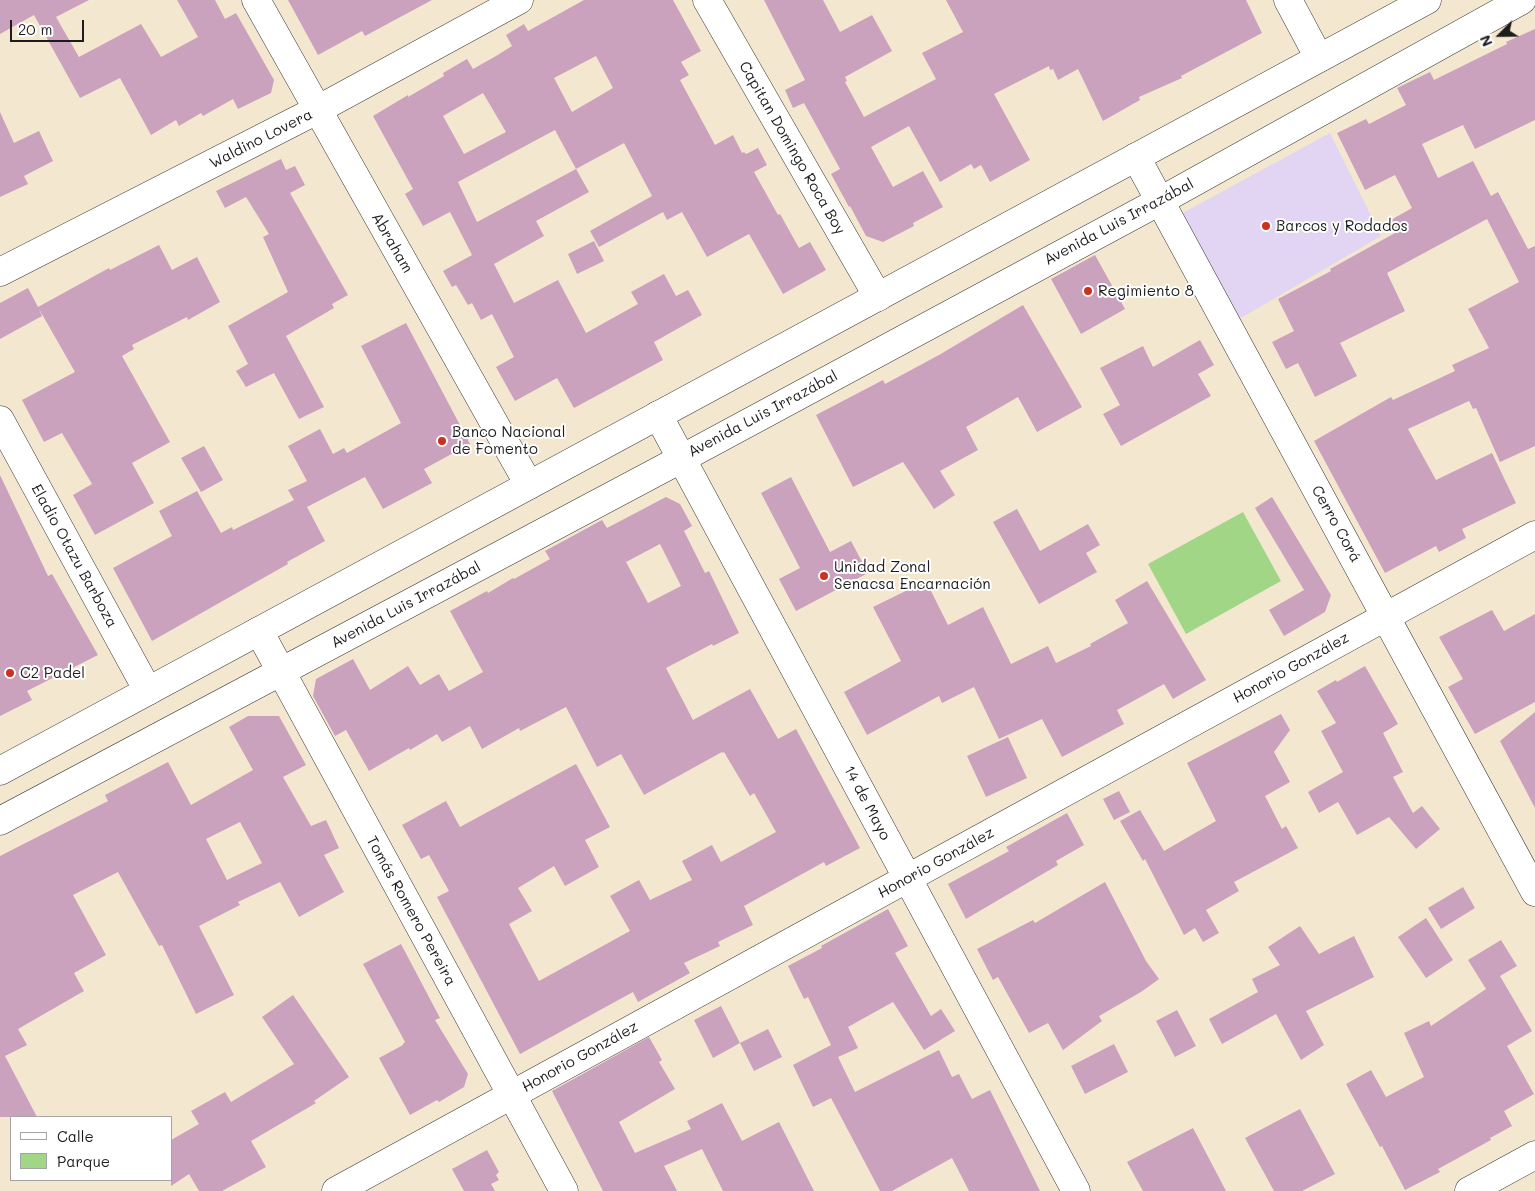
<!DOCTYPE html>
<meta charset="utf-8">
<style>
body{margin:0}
#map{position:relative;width:1535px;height:1191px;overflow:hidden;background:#f4e7d0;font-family:Mali,sans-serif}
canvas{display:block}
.legend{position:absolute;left:10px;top:1116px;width:162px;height:65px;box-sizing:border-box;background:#fff;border:1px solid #a4a4a4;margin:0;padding:6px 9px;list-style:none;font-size:15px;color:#1c1c1c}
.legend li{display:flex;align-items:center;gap:10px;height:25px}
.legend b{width:25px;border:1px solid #a4a4a4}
.north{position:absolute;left:1475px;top:10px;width:50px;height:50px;-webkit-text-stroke:4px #fff;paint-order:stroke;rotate:247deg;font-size:14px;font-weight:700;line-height:20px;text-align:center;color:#1c1c1c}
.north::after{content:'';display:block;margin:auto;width:18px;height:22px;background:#1c1c1c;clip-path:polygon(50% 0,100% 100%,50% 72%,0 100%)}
.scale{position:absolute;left:10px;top:20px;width:74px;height:22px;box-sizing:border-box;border:2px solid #1c1c1c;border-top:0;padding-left:6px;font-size:15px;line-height:18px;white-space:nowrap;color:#1c1c1c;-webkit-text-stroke:4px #fff;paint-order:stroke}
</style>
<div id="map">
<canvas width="1535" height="1191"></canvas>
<ul class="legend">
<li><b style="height:6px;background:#fff"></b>Calle</li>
<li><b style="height:14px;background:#a1d687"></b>Parque</li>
</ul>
<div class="north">N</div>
<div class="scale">20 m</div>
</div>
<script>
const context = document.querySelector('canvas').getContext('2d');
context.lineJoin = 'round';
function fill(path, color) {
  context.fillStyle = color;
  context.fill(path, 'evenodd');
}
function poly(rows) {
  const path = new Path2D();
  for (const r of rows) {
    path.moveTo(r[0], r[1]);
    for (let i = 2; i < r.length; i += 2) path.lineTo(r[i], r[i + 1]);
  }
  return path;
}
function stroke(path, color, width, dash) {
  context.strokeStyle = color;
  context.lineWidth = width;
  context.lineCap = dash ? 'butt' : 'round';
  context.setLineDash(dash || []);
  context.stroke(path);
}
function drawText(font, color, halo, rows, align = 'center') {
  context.font = font + ' Mali,sans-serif';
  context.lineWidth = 4;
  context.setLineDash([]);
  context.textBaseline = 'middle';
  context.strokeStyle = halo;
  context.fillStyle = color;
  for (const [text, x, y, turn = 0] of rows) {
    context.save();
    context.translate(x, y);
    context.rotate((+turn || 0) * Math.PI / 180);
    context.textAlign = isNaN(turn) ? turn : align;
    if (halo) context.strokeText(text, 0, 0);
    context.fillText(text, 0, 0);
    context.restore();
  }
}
fill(poly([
 [1330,133,1381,236,1224,328,1166,222]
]), '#e2d4f3');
fill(poly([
 [1243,512,1281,581,1186,634,1148,564]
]), '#a1d687');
fill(poly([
 [0,0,89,0,56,17,79,57,141,24,161,57,198,37,177,0,215,0,225,19,236,13,274,80,271,93,238,109,233,99,203,116,201,113,179,126,176,120,151,135,120,78,80,98,34,15,0,34],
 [288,0,432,0,365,36,362,31,318,55],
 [584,0,673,0,701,51,681,62,689,75,680,80,715,145,733,135,742,153,744,152,746,154,758,148,767,165,754,172,778,215,780,214,799,248,810,242,826,270,783,294,749,234,707,257,682,212,667,220,663,212,599,247,590,231,652,196,624,143,576,169,589,192,536,221,544,236,494,264,514,303,558,280,586,333,638,304,631,292,664,274,676,296,688,290,702,315,654,342,663,360,574,408,557,378,515,401,496,367,514,357,492,314,481,320,472,303,468,305,456,285,452,287,443,271,472,255,450,212,423,226,405,194,413,189,373,116,408,95,408,97,444,76,443,73,467,59,473,69,496,56,512,46,506,35,524,24,528,31],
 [596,56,613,88,572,112,554,78],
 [483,93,506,132,464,154,443,116],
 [555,130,576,169,477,222,458,182],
 [764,0,823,0,840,32,872,15,892,51,845,77,847,81,845,82,864,117,936,79,922,53,963,32,946,0,1246,0,1262,33,1181,76,1182,78,1139,97,1140,100,1103,121,1078,69,1058,80,1053,69,1050,70,1049,66,994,94,1030,160,990,182,981,165,974,169,971,164,940,182,909,126,871,147,893,187,923,171,943,207,913,223,914,226,883,242,866,236,850,206,849,207,831,174,840,169,804,103,793,108,785,90,805,80],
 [1535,29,1535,120,1475,149,1463,125,1422,144,1438,178,1473,161,1491,196,1498,192,1528,249,1535,246,1535,446,1500,462,1476,408,1473,409,1469,401,1408,429,1436,480,1492,453,1516,503,1462,529,1466,538,1439,552,1436,546,1385,573,1314,441,1391,397,1393,400,1455,371,1452,365,1489,348,1468,309,1519,282,1487,219,1387,273,1405,311,1340,343,1357,376,1315,397,1298,363,1286,369,1272,342,1294,331,1278,299,1331,271,1330,269,1395,233,1389,221,1412,208,1395,175,1365,190,1337,133,1366,119,1369,124,1406,105,1397,88,1430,72,1434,80,1507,44,1506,42],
 [0,112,14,143,39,131,53,161,24,176,28,184,0,197],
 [281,159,286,170,295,166,305,185,290,193,348,295,332,304,334,308,286,336,324,407,299,419,274,373,246,387,236,371,248,364,228,326,288,292,263,237,269,234,246,197,225,208,216,191],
 [594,241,604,261,577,274,568,254],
 [159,245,172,270,197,257,220,302,188,320,187,317,132,345,134,349,122,356,170,442,132,463,154,503,95,535,73,495,92,484,62,433,44,442,22,400,75,372,39,309,42,316,0,339,0,303,28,288,38,307,109,268,110,270],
 [1095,255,1125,309,1081,334,1051,279],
 [1023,305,1082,407,1037,432,1018,397,966,427,978,450,940,471,955,495,934,509,903,462,853,487,816,415,883,380,885,384,939,355],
 [406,323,470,444,424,469,432,483,383,509,365,477,307,507,325,541,287,562,288,564,152,641,113,568,172,536,159,511,197,491,221,533,232,527,233,530,294,500,288,490,307,481,288,446,320,429,333,454,344,448,347,453,401,423,361,346],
 [1200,340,1214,365,1198,374,1211,396,1121,446,1103,414,1120,405,1100,368,1143,346,1153,367],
 [204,446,223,480,201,492,181,458],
 [0,475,48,576,52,574,98,655,27,691,32,700,0,716],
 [791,477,830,552,851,541,868,573,796,611,779,579,800,568,761,493],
 [666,497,680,504,692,526,684,531,705,573,709,571,739,633,713,646,712,644,666,668,693,720,750,689,778,739,796,729,860,848,826,866,824,862,744,906,753,925,718,942,720,946,684,963,690,973,638,1002,633,992,520,1054,437,897,449,891,429,855,421,859,402,825,446,801,460,827,576,764,610,827,585,840,599,867,565,886,554,866,518,888,532,911,509,924,539,981,630,931,610,896,639,880,650,900,692,880,682,861,712,845,721,862,776,832,754,793,750,796,724,752,722,753,722,752,644,795,621,754,597,767,566,707,520,731,519,728,482,749,470,726,442,742,437,734,410,750,409,748,369,771,346,730,335,736,313,696,316,679,353,659,370,690,408,666,420,685,439,674,449,691,483,672,450,611,487,591,488,593,513,578,514,579,550,559,545,551,602,520,607,528],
 [660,544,681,586,648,603,626,562],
 [1272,497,1331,595,1325,612,1284,636,1269,610,1304,590,1255,508],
 [1017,509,1040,551,1088,524,1100,545,1086,553,1097,572,1039,604,993,522],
 [926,581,948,625,983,607,1011,664,1048,646,1056,663,1091,646,1090,644,1128,623,1115,600,1147,581,1206,680,1173,699,1164,684,1117,710,1124,724,1062,757,1042,719,999,739,974,687,942,703,939,696,867,735,844,692,901,661,873,607],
 [1492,610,1504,631,1535,614,1535,702,1475,734,1448,687,1463,679,1439,637],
 [1365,666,1398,724,1383,733,1403,772,1393,777,1413,813,1422,806,1440,829,1416,849,1389,817,1357,835,1338,802,1319,813,1308,792,1343,772,1321,731,1336,723,1317,691,1336,680,1337,682],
 [1535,712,1535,808,1500,741],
 [1281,714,1290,730,1274,752,1290,782,1265,796,1282,829,1286,826,1298,848,1234,882,1239,891,1206,910,1219,933,1203,942,1195,928,1184,935,1145,859,1143,861,1120,821,1140,810,1164,851,1216,821,1187,763],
 [248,716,279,716,306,765,283,777,311,826,326,820,339,848,324,855,344,892,299,917,280,882,238,902,240,905,199,926,234,995,196,1014,162,945,159,946,118,872,73,895,106,955,74,973,84,991,18,1029,27,1045,5,1056,37,1117,0,1117,0,856,108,801,105,795,168,762,191,805,253,770,229,727],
 [240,822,262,863,227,880,206,839],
 [1008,737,1027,778,986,797,967,756],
 [1119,791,1130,812,1114,820,1103,799],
 [1067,813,1084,845,1056,861,1058,865,966,919,948,884,1009,851,1006,847],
 [1105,882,1146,961,1159,979,1141,992,1099,1016,1102,1021,1063,1050,1048,1023,1029,1033,998,977,993,980,977,949,1033,920,1035,923],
 [1463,887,1475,908,1441,929,1428,908],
 [888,909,908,946,895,953,931,1016,941,1009,955,1031,924,1050,893,1002,848,1027,858,1048,838,1057,855,1092,939,1050,952,1077,959,1074,972,1099,990,1090,1040,1191,969,1191,952,1158,892,1191,880,1191,831,1098,813,1107,793,1065,831,1045,808,997,804,999,788,966,822,948,821,946],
 [1426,918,1453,960,1426,978,1398,937],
 [1300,926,1319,954,1354,936,1374,977,1306,1011,1324,1045,1301,1060,1276,1014,1222,1044,1209,1019,1258,992,1252,979,1280,965,1268,947],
 [1501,940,1517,966,1500,976,1532,1031,1507,1046,1534,1094,1504,1111,1512,1126,1490,1138,1491,1140,1438,1169,1440,1172,1405,1190,1382,1146,1380,1147,1346,1084,1371,1070,1386,1097,1424,1077,1404,1033,1429,1021,1431,1026,1486,989,1468,960],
 [401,944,440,1018,435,1020,468,1074,464,1087,439,1102,437,1100,410,1115,379,1058,403,1045,403,1044,405,1042,363,964],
 [293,995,349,1077,314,1101,316,1103,251,1141,266,1167,222,1191,199,1191,189,1174,171,1186,171,1140,199,1124,191,1111,225,1092,231,1102,294,1064,262,1017],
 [721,1006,740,1043,713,1058,694,1020],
 [1177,1010,1196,1046,1175,1057,1156,1021],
 [768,1029,782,1057,754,1071,740,1043],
 [649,1037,662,1060,659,1062,675,1089,619,1122,635,1153,691,1129,687,1121,722,1103,742,1141,779,1122,814,1191,723,1191,702,1149,664,1166,677,1191,603,1191,552,1091],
 [1114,1044,1128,1072,1085,1094,1071,1066],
 [1300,1109,1335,1174,1302,1191,1274,1191,1245,1138],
 [1193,1128,1226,1191,1143,1191,1127,1162],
 [487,1150,499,1172,496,1175,499,1180,491,1184,495,1191,464,1191,452,1169]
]), '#cba2be');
const minor = poly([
 [256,0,529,485],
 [707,0,878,297],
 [1288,0,1319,58],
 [1136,157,1535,892],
 [0,272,317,110,519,0],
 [658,415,1076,1191],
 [0,420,148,691],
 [259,631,564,1191],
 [336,1191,1535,535],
 [1469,1191,1535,1155]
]);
const highway = poly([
 [0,771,1427,0],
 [0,821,681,459,1160,201,1522,0]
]);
stroke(minor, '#3c3a37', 29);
stroke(highway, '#3c3a37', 29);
stroke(minor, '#fff', 28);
stroke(highway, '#fff', 28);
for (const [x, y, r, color] of [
 [1266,226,5,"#c8321e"],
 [1088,291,5,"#c8321e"],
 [442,441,5,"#c8321e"],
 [824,576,5,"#c8321e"],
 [10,673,5,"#c8321e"]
]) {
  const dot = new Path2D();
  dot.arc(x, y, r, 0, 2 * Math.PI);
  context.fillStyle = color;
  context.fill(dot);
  stroke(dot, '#fff', 2);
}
drawText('15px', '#1c1c1c', '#fff', [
 ["Waldino Lovera",261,139,-27],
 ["Capitan Domingo Roca Boy",792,148,60],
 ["Avenida Luis Irrazábal",1119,222,-28],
 ["Abraham",392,243,60],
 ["Avenida Luis Irrazábal",763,414,-28],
 ["Cerro Corá",1336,524,61],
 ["Eladio Otazu Barboza",74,556,61],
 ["Avenida Luis Irrazábal",406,605,-28],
 ["Honorio González",1291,668,-29],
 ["14 de Mayo",867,803,62],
 ["Honorio González",936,863,-29],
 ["Tomás Romero Pereira",411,911,61],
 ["Honorio González",580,1057,-29]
]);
drawText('15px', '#1c1c1c', '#fff', [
 ["Barcos y Rodados",1276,226],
 ["Regimiento 8",1098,291],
 ["Banco Nacional",452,432],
 ["de Fomento",452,449],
 ["Unidad Zonal",834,567],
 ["Senacsa Encarnación",834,584],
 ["C2 Padel",20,673]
], 'left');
</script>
